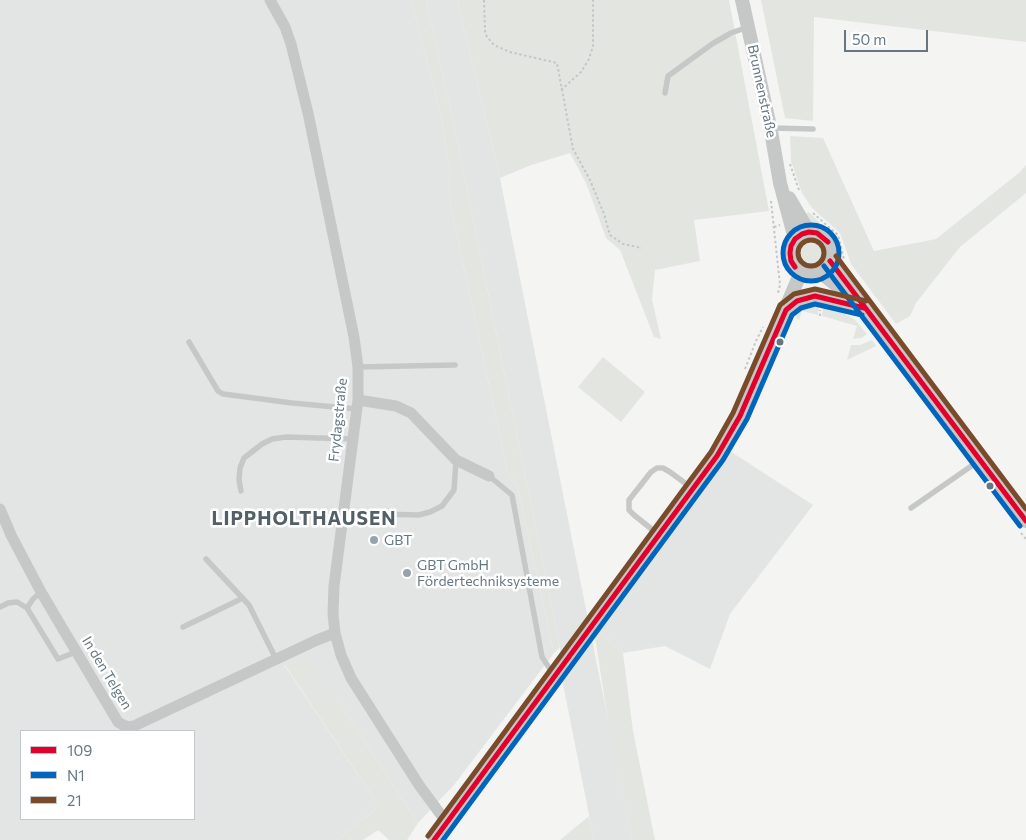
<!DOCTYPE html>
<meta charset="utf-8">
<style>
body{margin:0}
#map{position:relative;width:1026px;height:840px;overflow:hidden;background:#f4f4f3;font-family:Commissioner,sans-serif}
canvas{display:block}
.legend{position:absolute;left:20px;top:730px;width:175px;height:90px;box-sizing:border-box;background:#fff;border:1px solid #c1c9cd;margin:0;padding:6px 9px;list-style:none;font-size:15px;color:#657882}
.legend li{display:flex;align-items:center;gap:10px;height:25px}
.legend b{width:25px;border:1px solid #c1c9cd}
.scale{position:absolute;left:844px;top:30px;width:84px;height:22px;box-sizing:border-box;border:2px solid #657882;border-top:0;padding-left:6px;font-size:15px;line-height:18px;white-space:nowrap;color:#657882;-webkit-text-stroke:4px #fff;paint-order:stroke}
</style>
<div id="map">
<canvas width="1026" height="840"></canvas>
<ul class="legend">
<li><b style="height:6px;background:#e4002b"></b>109</li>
<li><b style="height:6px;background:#0065bd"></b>N1</li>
<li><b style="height:6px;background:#7a4b2a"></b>21</li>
</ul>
<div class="scale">50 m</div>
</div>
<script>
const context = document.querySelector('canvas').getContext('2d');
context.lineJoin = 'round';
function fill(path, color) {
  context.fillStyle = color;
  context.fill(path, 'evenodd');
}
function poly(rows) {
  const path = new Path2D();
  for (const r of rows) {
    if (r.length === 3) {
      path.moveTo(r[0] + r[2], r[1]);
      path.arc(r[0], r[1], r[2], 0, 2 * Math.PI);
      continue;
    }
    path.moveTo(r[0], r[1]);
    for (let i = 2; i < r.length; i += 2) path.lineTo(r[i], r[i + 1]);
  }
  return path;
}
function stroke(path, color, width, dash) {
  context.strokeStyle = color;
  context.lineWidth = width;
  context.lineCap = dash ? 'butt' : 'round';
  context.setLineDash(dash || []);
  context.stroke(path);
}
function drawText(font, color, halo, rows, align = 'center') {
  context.font = font + ' Commissioner,sans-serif';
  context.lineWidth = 5;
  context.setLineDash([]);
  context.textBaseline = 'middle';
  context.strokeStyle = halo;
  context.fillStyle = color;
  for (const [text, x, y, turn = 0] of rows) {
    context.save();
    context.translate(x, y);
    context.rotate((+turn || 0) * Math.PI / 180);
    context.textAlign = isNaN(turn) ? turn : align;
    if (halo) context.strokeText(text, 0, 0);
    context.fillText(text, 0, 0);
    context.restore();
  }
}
fill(poly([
 [0,0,411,0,440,111,450,170,449,197,507,470,518,489,554,653,454,785,418,823,337,699,284,665,379,806,337,840,0,840],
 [21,731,194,731,194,819,21,819],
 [426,0,457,0,500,178,632,840,594,840,563,684,560,647,455,130],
 [730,451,813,505,730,614,710,669,665,646,623,653,600,631]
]), '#e3e5e4');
fill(poly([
 [411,0,426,0,455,130,560,647,554,653,518,489,507,470,449,197,450,170,440,111],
 [457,0,729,0,769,211,694,220,700,261,655,270,652,299,661,339,654,337,620,250,606,238,586,183,570,153,531,165,500,178],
 [761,0,1026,0,1026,42,814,17,813,121,785,118],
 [790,136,823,138,874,251,936,239,1020,172,1026,165,1026,193,960,247,916,303,910,316,896,324,851,264,840,233,812,208,802,193,791,161],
 [809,212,837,240,845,266,843,271,837,261,837,250,833,238,825,230,810,224,803,216],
 [810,253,15],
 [809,306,819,306,818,315,802,311,799,320,796,318,798,312],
 [823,306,839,310,855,320,867,334,861,338,853,339,857,326,822,316],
 [872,340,876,346,847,360,851,345,860,345],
 [603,357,645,392,621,422,578,387],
 [600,631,623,653,633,731,655,840,632,840,610,734,595,637],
 [299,656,337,699,418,823,407,840,389,840,378,830,363,840,337,840,379,806,284,664],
 [589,816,594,840,560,840]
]), '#e3e6e0');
stroke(poly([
 [484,0,485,31,487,37,494,45,510,52,557,63,573,149,590,180,604,214,610,235,623,244,642,248],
 [561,90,581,72,589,59,593,46,593,0],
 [790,164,799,190],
 [771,201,780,285,778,293],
 [813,213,838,235,844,259],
 [774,227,780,225],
 [820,316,820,310],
 [745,369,756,341,763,327],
 [1021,533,1026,539]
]), '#c4c6c7', 2, [2.5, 2.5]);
stroke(poly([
 [665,93,668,76,712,44,731,33,748,27],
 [772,128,813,129],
 [189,342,218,391,223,394,292,403,357,409],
 [358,367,455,365],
 [489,476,512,495,542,657,554,675],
 [241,491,239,480,240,468,244,458,262,444,272,439,286,437,352,439],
 [911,508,980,460],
 [343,513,419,515,430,512,442,506,454,490,456,461],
 [659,535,634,515,629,510,629,500,651,472,657,468,663,468,670,472,693,489],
 [206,559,249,605,276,659],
 [41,592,33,599,27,608,58,659,76,652],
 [0,607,8,603,17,602,27,608],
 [183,627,243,598]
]), '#c6c8c8', 5.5);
stroke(poly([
 [270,0,285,27,291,44,308,113,354,337,358,367,358,400,334,586,333,614,335,633,341,655,351,678,419,785,447,823],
 [358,400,396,406,411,413,456,460,489,476],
 [0,509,11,535,41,592,118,722,123,725,129,727,134,726,317,640,335,633]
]), '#c6c8c8', 11);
stroke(poly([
 [742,0,771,131,780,183,795,239],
 [789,198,809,232],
 [811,253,21],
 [830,261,1026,521],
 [820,272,848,294],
 [786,310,797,301,815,296,827,298,864,308],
 [434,840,717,456,745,404,801,272]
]), '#c6c8c8', 14);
stroke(poly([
 [830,261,1026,521],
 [795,267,791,261,790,253,791,246,795,239,802,234,809,232,817,233,828,242],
 [434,840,717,456,740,416,786,310,797,301,815,296,864,308]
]), '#e4002b', 5);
stroke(poly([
 [811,253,28],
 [824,266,1020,526],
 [443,840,723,460,747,419,792,315,801,308,815,304,862,315]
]), '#0065bd', 5);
stroke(poly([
 [811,253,13],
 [836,256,1026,509],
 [428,836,711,452,733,413,780,305,794,294,815,289,866,301]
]), '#7a4b2a', 5);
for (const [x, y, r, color] of [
 [780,342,4.5,"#657882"],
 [990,486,4.5,"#657882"],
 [374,540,5,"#97a3aa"],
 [407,573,5,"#97a3aa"]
]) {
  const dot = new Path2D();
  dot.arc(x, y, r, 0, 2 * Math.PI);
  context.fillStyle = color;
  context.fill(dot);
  stroke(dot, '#fff', 2);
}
drawText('14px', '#657882', '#fff', [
 ["Brunnenstraße",762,91,78],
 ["Frydagstraße",338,420,-84],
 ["In den Telgen",107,673,59]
]);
drawText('14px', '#657882', '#fff', [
 ["GBT",384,540],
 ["GBT GmbH",417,565],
 ["Fördertechniksysteme",417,581]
], 'left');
context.letterSpacing = '1px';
drawText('bold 19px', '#536067', '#fff', [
 ["LIPPHOLTHAUSEN",304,519]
]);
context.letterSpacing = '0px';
</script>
